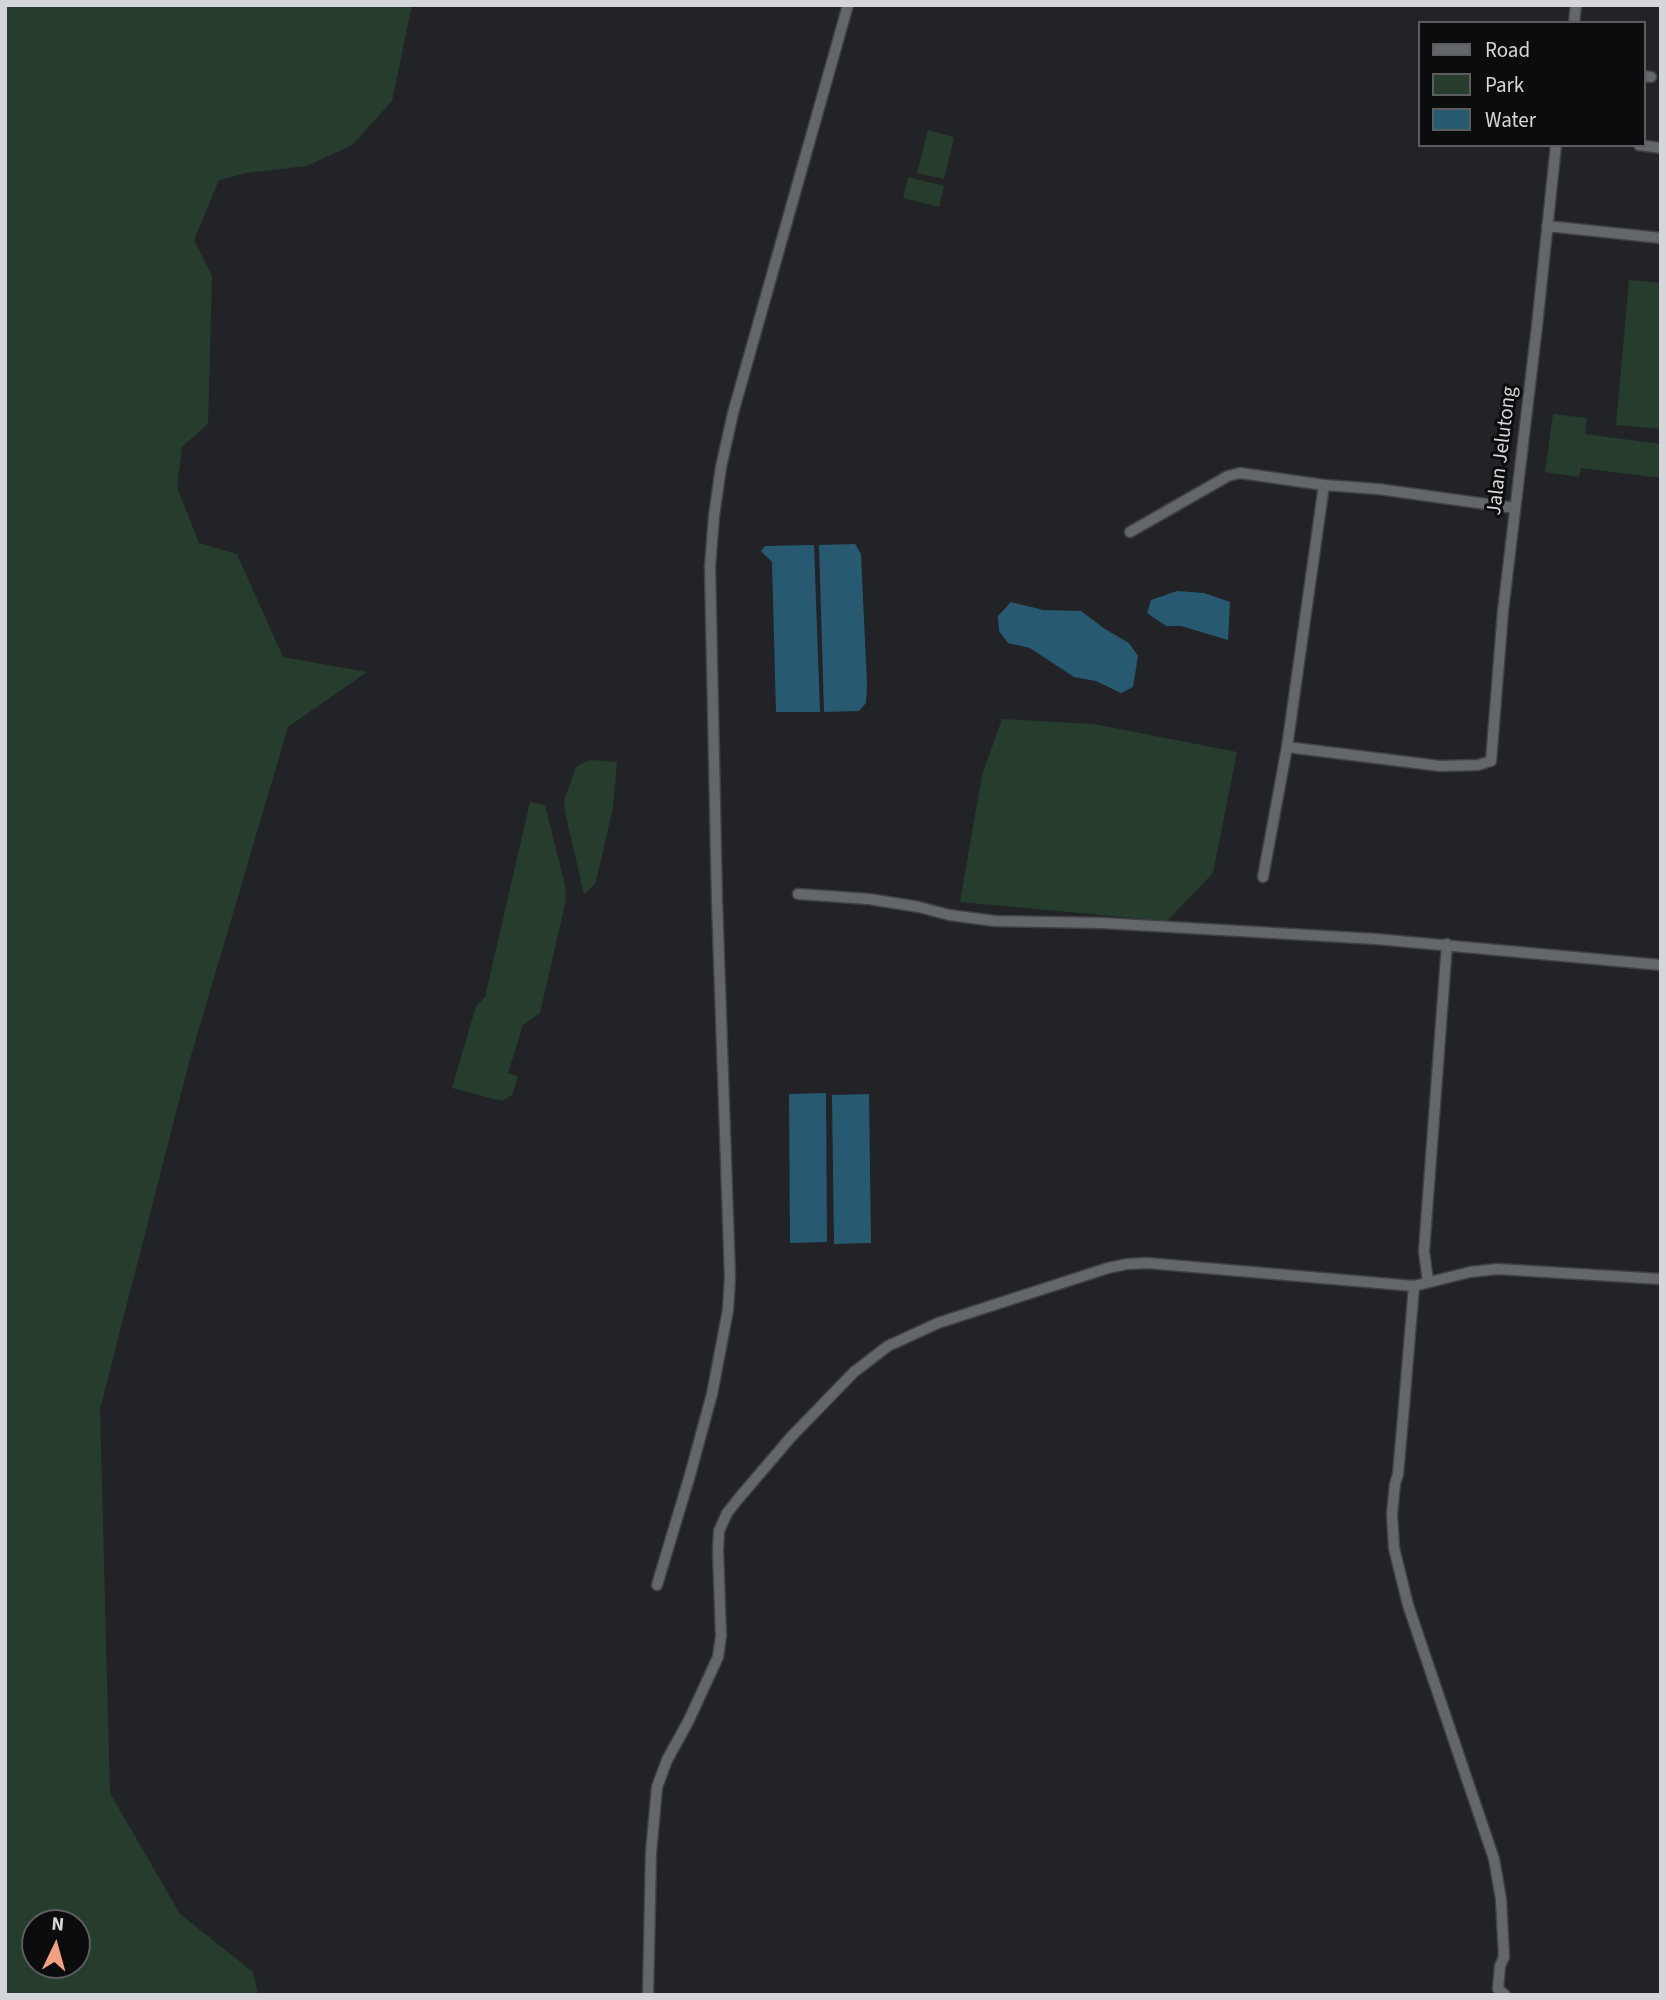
<!DOCTYPE html>
<style>
body{margin:0}
#map{position:relative;width:1666px;height:2000px;overflow:hidden;background:#212327;font-family:"Source Sans 3",sans-serif}
canvas{display:block}
.frame{position:absolute;inset:0;border:7px solid #d5d6d9;pointer-events:none}
.legend{position:absolute;left:1418px;top:21px;width:228px;height:126px;box-sizing:border-box;background:#0b0c0e;border:2px solid #5c5d5f;margin:0;padding:9px 12px;list-style:none;font-size:21px;color:#d5d6d9}
.legend li{display:flex;align-items:center;gap:14px;height:35px}
.legend b{width:35px;border:2px solid #5c5d5f}
.north{position:absolute;left:21px;top:1909px;width:70px;height:70px;box-sizing:border-box;background:#0b0c0e;border:2px solid #5c5d5f;border-radius:50%;rotate:5deg;font-size:19px;font-weight:700;line-height:28px;text-align:center;color:#d5d6d9}
.north::after{content:'';display:block;margin:auto;width:24px;height:32px;background:#f3a081;clip-path:polygon(50% 0,100% 100%,50% 72%,0 100%)}
</style>
<div id="map">
<canvas width="1666" height="2000"></canvas>
<div class="frame"></div>
<ul class="legend">
<li><b style="height:9px;background:#63666a"></b>Road</li>
<li><b style="height:19px;background:#263c2d"></b>Park</li>
<li><b style="height:19px;background:#275a70"></b>Water</li>
</ul>
<div class="north">N</div>
</div>
<script>
const context = document.querySelector('canvas').getContext('2d');
context.lineJoin = 'round';
function fill(path, color) {
  context.fillStyle = color;
  context.fill(path, 'evenodd');
}
function poly(rows) {
  const path = new Path2D();
  for (const r of rows) {
    path.moveTo(r[0], r[1]);
    for (let i = 2; i < r.length; i += 2) path.lineTo(r[i], r[i + 1]);
  }
  return path;
}
function stroke(path, color, width, dash) {
  context.strokeStyle = color;
  context.lineWidth = width;
  context.lineCap = dash ? 'butt' : 'round';
  context.setLineDash(dash || []);
  context.stroke(path);
}
function drawText(font, color, halo, rows, align = 'center') {
  context.font = font + ' "Source Sans 3",sans-serif';
  context.lineWidth = 6;
  context.setLineDash([]);
  context.textBaseline = 'middle';
  context.strokeStyle = halo;
  context.fillStyle = color;
  for (const [text, x, y, turn = 0] of rows) {
    context.save();
    context.translate(x, y);
    context.rotate((+turn || 0) * Math.PI / 180);
    context.textAlign = isNaN(turn) ? turn : align;
    if (halo) context.strokeText(text, 0, 0);
    context.fillText(text, 0, 0);
    context.restore();
  }
}
fill(poly([
 [5,5,412,5,392,101,352,145,307,166,246,173,219,180,194,240,212,276,208,424,182,447,177,487,199,543,237,554,283,657,367,672,288,727,188,1066,100,1409,110,1793,180,1914,253,1972,258,1995,5,1995],
 [35,1923,77,1923,77,1965,35,1965],
 [928,130,954,137,944,179,917,173],
 [908,177,944,186,939,207,903,198],
 [1629,280,1661,283,1661,429,1616,425],
 [1553,414,1587,418,1585,434,1661,444,1661,478,1581,468,1579,477,1545,472],
 [1002,719,1094,724,1237,752,1213,873,1167,921,960,902,982,775],
 [592,760,617,762,613,807,603,852,595,884,584,894,565,812,564,801,576,767,584,762],
 [530,802,545,805,565,885,566,900,540,1013,523,1025,508,1073,518,1076,512,1095,502,1101,452,1088,476,1006,485,997]
]), '#263c2d');
fill(poly([
 [855,544,861,554,867,685,866,703,859,711,824,712,819,545],
 [814,545,820,712,776,712,772,562,761,551,765,546],
 [1177,591,1204,593,1230,602,1228,640,1181,626,1166,626,1147,613,1151,600],
 [1011,602,1043,610,1081,611,1105,629,1129,643,1138,656,1133,687,1121,693,1096,681,1074,677,1030,648,1008,643,999,631,998,616],
 [826,1093,827,1242,790,1243,789,1094],
 [869,1094,871,1243,834,1244,832,1095]
]), '#275a70');
const minor = poly([
 [1574,23,1576,5],
 [1643,76,1651,77],
 [1639,145,1661,148],
 [1547,226,1661,238],
 [1130,532,1228,476,1240,473,1324,485,1378,489,1515,508],
 [1287,747,1440,766,1478,765,1491,761,1503,611,1537,326,1556,145],
 [1263,877,1287,747,1324,485],
 [798,894,869,899,919,907,949,915,995,921,1102,923,1376,939,1661,965],
 [1428,1282,1424,1251,1447,944],
 [1414,1286,1403,1418,1398,1474,1395,1484,1392,1514,1394,1548,1408,1605,1494,1859,1501,1899,1504,1957,1500,1966,1498,1989,1505,1995],
 [657,1585,690,1475,712,1394,728,1310,730,1277,717,901,710,567,714,516,721,467,733,413,848,5],
 [648,1995,651,1853,657,1787,667,1760,689,1720,718,1657,721,1636,718,1551,719,1531,727,1513,739,1498,791,1437,854,1372,888,1346,938,1323,1108,1268,1127,1264,1147,1263,1414,1286,1470,1272,1497,1269,1661,1279]
]);
stroke(minor, '#3f4144', 13);
stroke(minor, '#63666a', 10);
drawText('21px', '#d5d6d9', '#0b0c0e', [
 ["Jalan Jelutong",1503,451,-83]
]);
</script>
